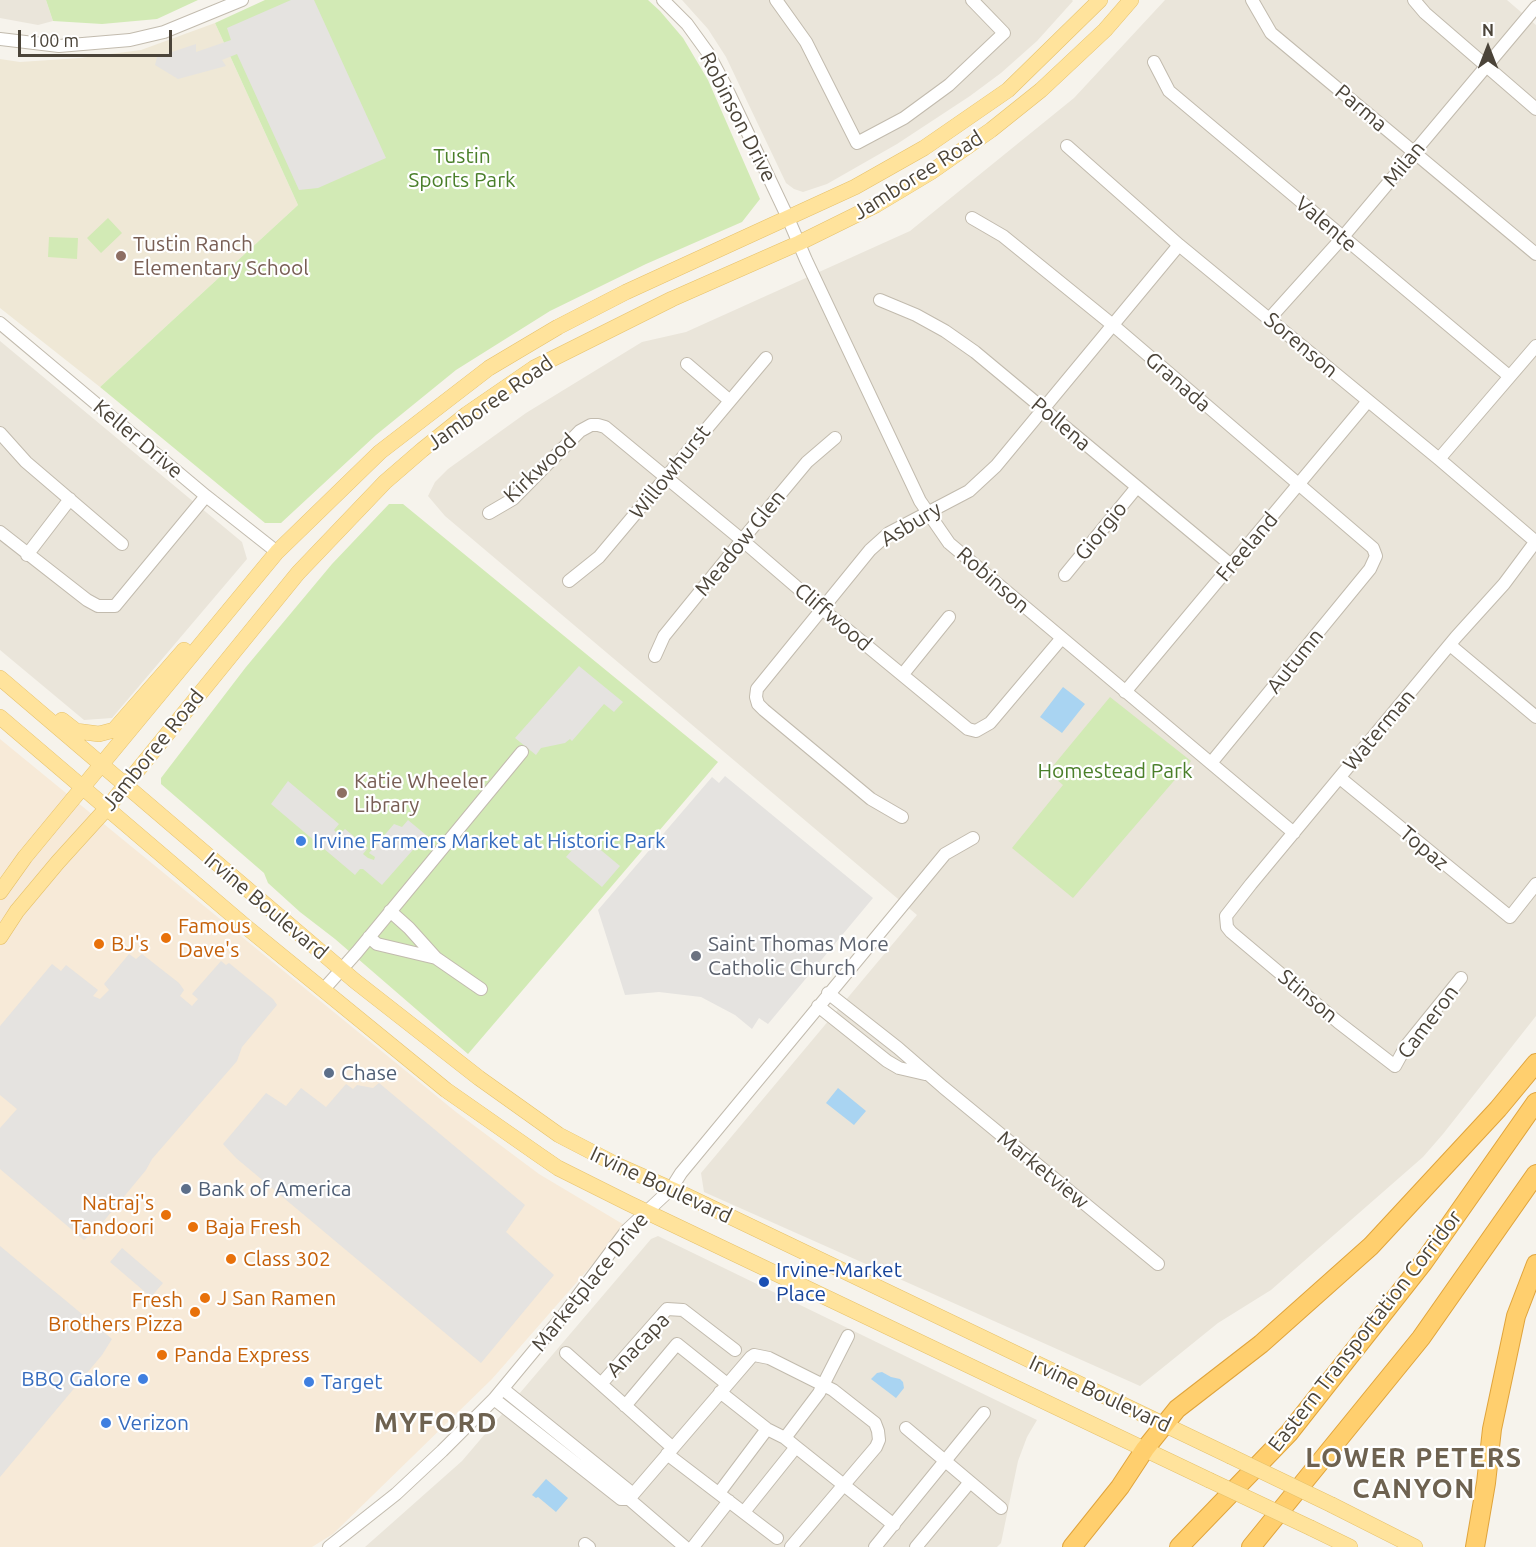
<!DOCTYPE html>
<style>
body{margin:0}
#map{position:relative;width:1536px;height:1547px;overflow:hidden;background:#f6f3ec;font-family:Ubuntu,sans-serif}
canvas{display:block}
.north{position:absolute;left:1458px;top:18px;width:60px;height:60px;-webkit-text-stroke:4px #fff;paint-order:stroke;rotate:0deg;font-size:16px;font-weight:700;line-height:24px;text-align:center;color:#4b4439}
.north::after{content:'';display:block;margin:auto;width:21px;height:27px;background:#4b4439;clip-path:polygon(50% 0,100% 100%,50% 72%,0 100%)}
.scale{position:absolute;left:18px;top:30px;width:154px;height:27px;box-sizing:border-box;border:3px solid #4b4439;border-top:0;padding-left:8px;font-size:18px;line-height:21px;white-space:nowrap;color:#4b4439;-webkit-text-stroke:4px #fff;paint-order:stroke}
</style>
<div id="map">
<canvas width="1536" height="1547"></canvas>
<div class="north">N</div>
<div class="scale">100 m</div>
</div>
<script>
const context = document.querySelector('canvas').getContext('2d');
context.lineJoin = 'round';
function fill(path, color) {
  context.fillStyle = color;
  context.fill(path, 'evenodd');
}
function poly(rows) {
  const path = new Path2D();
  for (const r of rows) {
    path.moveTo(r[0], r[1]);
    for (let i = 2; i < r.length; i += 2) path.lineTo(r[i], r[i + 1]);
  }
  return path;
}
function stroke(path, color, width, dash) {
  context.strokeStyle = color;
  context.lineWidth = width;
  context.lineCap = dash ? 'butt' : 'round';
  context.setLineDash(dash || []);
  context.stroke(path);
}
function drawText(font, color, halo, rows, align = 'center') {
  context.font = font + ' Ubuntu,sans-serif';
  context.lineWidth = 4.5;
  context.setLineDash([]);
  context.textBaseline = 'middle';
  context.strokeStyle = halo;
  context.fillStyle = color;
  for (const [text, x, y, turn = 0] of rows) {
    context.save();
    context.translate(x, y);
    context.rotate((+turn || 0) * Math.PI / 180);
    context.textAlign = isNaN(turn) ? turn : align;
    if (halo) context.strokeText(text, 0, 0);
    context.fillText(text, 0, 0);
    context.restore();
  }
}
fill(poly([
 [0,0,46,0,53,21,38,25,0,18],
 [682,0,1072,0,1073,1,1037,41,1001,73,970,96,897,144,827,184,803,192,794,189,786,183,726,57,708,29],
 [1165,0,1507,0,1536,25,1536,1016,1443,1134,1423,1157,1271,1290,1218,1323,1140,1386,704,1192,701,1173,917,915,445,516,428,496,435,482,448,469,526,413,642,342,686,332,910,231,1074,98],
 [0,341,242,542,247,559,112,718,84,720,0,650],
 [658,1236,1037,1420,1027,1437,1018,1461,1001,1543,997,1547,365,1547,462,1461,651,1239]
]), '#eae5da');
fill(poly([
 [0,739,456,1112,539,1174,626,1226,492,1379,333,1534,312,1547,0,1547]
]), '#f7ead8');
fill(poly([
 [215,23,298,205,100,387,0,308,0,59,20,62,80,58,141,50]
]), '#efe8d6');
fill(poly([
 [46,0,198,0,157,19,102,24,53,21],
 [265,0,648,0,660,11,683,38,708,80,760,199,742,222,646,264,550,311,456,370,376,435,281,523,265,523,100,387,298,205,215,23],
 [108,218,122,233,101,253,87,238],
 [49,237,78,238,77,259,48,257],
 [389,504,403,504,718,762,468,1054,335,939,300,912,268,883,264,873,161,784,161,778,246,667,332,564],
 [1110,697,1191,761,1073,898,1012,848,1063,785,1048,772]
]), '#d2eab5');
fill(poly([
 [291,0,314,0,386,158,318,188,299,190,237,54,222,60,226,66,178,79,155,65,157,57,196,44,196,52,231,40,227,28],
 [579,666,623,702,614,712,604,704,572,741,570,739,565,743,541,748,536,755,515,738],
 [725,776,873,898,768,1024,759,1018,752,1029,735,1015,701,997,659,992,625,995,598,910,712,777,719,783],
 [288,781,339,824,334,830,339,835,345,829,368,848,363,854,368,858,374,860,375,857,369,853,394,824,402,827,408,820,426,835,382,885,363,869,360,869,355,875,271,804],
 [584,836,620,866,602,887,566,857],
 [129,954,136,959,142,954,179,983,184,990,180,996,192,1006,198,999,192,994,221,961,226,965,229,963,273,999,277,1005,242,1047,237,1061,152,1159,146,1170,98,1228,84,1240,0,1169,0,1128,17,1109,0,1095,0,1026,52,964,61,971,66,965,98,990,93,996,100,999,109,990,104,984],
 [379,1083,525,1205,506,1232,554,1275,481,1363,236,1158,223,1144,266,1093,286,1106,301,1088,326,1107,346,1084,353,1089,357,1085,373,1088],
 [0,1246,112,1339,102,1355,0,1477],
 [122,1248,163,1283,151,1297,110,1262]
]), '#e5e3e0');
fill(poly([
 [1063,687,1085,704,1062,733,1040,717],
 [838,1088,866,1111,854,1125,826,1103],
 [882,1372,891,1377,900,1379,903,1382,904,1388,896,1398,871,1379,877,1373],
 [546,1479,568,1498,556,1512,538,1497,536,1498,532,1495]
]), '#a9d4f2');
const minor = poly([
 [663,0,687,24,708,53,725,85,788,218,806,260,920,501,949,543,1294,833],
 [776,0,806,42,857,143,904,118,949,85,1004,33,972,0],
 [1252,0,1271,33,1536,254],
 [1414,0,1425,13,1536,109],
 [0,39,59,46,130,40,164,32,242,0],
 [1154,62,1169,91,1509,376],
 [1067,146,1179,245,1439,459,1536,542],
 [972,218,1003,236,1114,326,1373,548,1376,556,1370,569,1211,763],
 [880,300,916,315,945,331,975,352,1231,565],
 [1270,318,1342,238,1536,7],
 [0,323,206,496,277,552],
 [687,364,729,400],
 [0,433,26,462,122,544],
 [1439,459,1536,346],
 [489,513,513,499,580,431,591,425,598,425,605,427,742,540,821,608,968,729,976,731,990,723,1061,639],
 [0,532,87,600,98,606,115,606,206,496],
 [27,555,70,499],
 [1065,575,1137,487],
 [569,581,599,557,766,358],
 [1450,645,1536,717],
 [655,656,664,636,742,540,807,462,835,438],
 [903,674,949,617],
 [1125,692,1368,401],
 [1340,778,1510,917,1536,884],
 [902,817,871,799,764,710,758,704,756,697,757,689,870,550,889,533,969,491,996,466,1179,245],
 [390,911,409,928,436,958,481,989],
 [369,937,377,944,436,958],
 [1461,978,1406,1046,1395,1066,1338,1022,1231,932,1227,927,1226,916,1251,884,1456,637,1504,584,1536,541],
 [324,989,357,952,522,752],
 [828,993,898,1048,943,1087,1158,1264],
 [818,1006,887,1061,899,1068,925,1074],
 [566,1353,673,1448],
 [601,1384,667,1309,683,1310,735,1350],
 [503,1389,633,1494],
 [720,1392,767,1429,785,1438,796,1447,894,1525],
 [494,1399,621,1499,629,1499,751,1357,754,1355,769,1358,833,1390,875,1423,878,1431,879,1440,876,1447,791,1547],
 [625,1406,677,1344,727,1384],
 [906,1428,1001,1508],
 [785,1438,819,1393,848,1336],
 [667,1454,777,1538],
 [719,1493,767,1429],
 [629,1499,685,1547],
 [744,1512,796,1447],
 [585,1544,589,1547],
 [329,1547,396,1494,442,1451,494,1399,562,1317,627,1230,671,1189,681,1173,945,854,973,838],
 [693,1547,729,1501],
 [875,1547,984,1413],
 [916,1547,970,1482]
]);
const major = poly([
 [0,678,355,981,479,1078,559,1135,617,1165,685,1195,1230,1456],
 [0,717,245,926,446,1090,539,1155,558,1168,628,1203,1209,1480],
 [62,720,76,731,99,734,114,730,184,650],
 [0,892,25,857,277,552,380,452,489,368,558,327,626,292,855,187,924,148,1008,90,1100,0],
 [0,937,17,911,58,862,107,808,298,573,385,482,422,450,467,414,534,368,672,299,799,243,876,205,931,172,991,130,1041,90,1105,30,1131,0],
 [1332,1505,1415,1547],
 [1311,1528,1350,1547]
]);
const highway = poly([
 [1072,1547,1120,1487,1145,1449,1177,1409,1261,1344,1371,1246,1498,1109,1536,1063],
 [1179,1547,1289,1433,1423,1263,1536,1102],
 [1251,1547,1421,1338,1536,1174],
 [1475,1547,1486,1483,1492,1429,1516,1316,1536,1264]
]);
stroke(minor, '#c2bbae', 14);
stroke(major, '#e6c16a', 16);
stroke(highway, '#e0a43c', 20);
stroke(minor, '#fff', 12);
stroke(major, '#ffe39c', 15);
stroke(highway, '#ffcf6e', 18);
const majorBridge = poly([
 [1230,1456,1332,1505],
 [1209,1480,1311,1528]
]);
stroke(majorBridge, '#e6c16a', 16, []);
stroke(majorBridge, '#ffe39c', 15);
for (const [x, y, r, color] of [
 [121,256,6,"#8d6e63"],
 [342,793,6,"#8d6e63"],
 [301,841,6,"#3f7fe0"],
 [166,938,6,"#e8710a"],
 [99,944,6,"#e8710a"],
 [696,956,6,"#6b7280"],
 [329,1073,6,"#5c6f8a"],
 [186,1189,6,"#5c6f8a"],
 [166,1215,6,"#e8710a"],
 [193,1227,6,"#e8710a"],
 [231,1259,6,"#e8710a"],
 [764,1282,6,"#1a4fb4"],
 [205,1298,6,"#e8710a"],
 [195,1312,6,"#e8710a"],
 [162,1355,6,"#e8710a"],
 [143,1379,6,"#3f7fe0"],
 [309,1382,6,"#3f7fe0"],
 [106,1423,6,"#3f7fe0"]
]) {
  const dot = new Path2D();
  dot.arc(x, y, r, 0, 2 * Math.PI);
  context.fillStyle = color;
  context.fill(dot);
  stroke(dot, '#fff', 2);
}
drawText('21px', '#4b4439', '#fff', [
 ["Parma",1361,108,40],
 ["Robinson Drive",738,117,63],
 ["Milan",1404,164,-50],
 ["Jamboree Road",918,175,-32],
 ["Valente",1326,224,40],
 ["Sorenson",1301,345,40],
 ["Granada",1178,382,41],
 ["Jamboree Road",490,403,-35],
 ["Pollena",1061,424,40],
 ["Keller Drive",138,439,40],
 ["Kirkwood",540,468,-43],
 ["Willowhurst",670,472,-51],
 ["Asbury",911,524,-31],
 ["Giorgio",1101,531,-51],
 ["Meadow Glen",740,543,-51],
 ["Freeland",1247,547,-50],
 ["Robinson",993,580,41],
 ["Cliffwood",833,617,40],
 ["Autumn",1295,661,-51],
 ["Waterman",1379,730,-50],
 ["Jamboree Road",153,750,-51],
 ["Topaz",1424,848,40],
 ["Irvine Boulevard",266,906,40],
 ["Stinson",1308,996,40],
 ["Cameron",1428,1022,-53],
 ["Marketview",1043,1170,39],
 ["Irvine Boulevard",661,1185,25],
 ["Marketplace Drive",590,1282,-51],
 ["Eastern Transportation Corridor",1365,1331,-52],
 ["Anacapa",638,1345,-46],
 ["Irvine Boulevard",1100,1394,25]
]);
drawText('21px', '#4a7f2a', '#fff', [
 ["Tustin",462,156],
 ["Sports Park",462,180],
 ["Homestead Park",1115,771]
]);
drawText('21px', '#785e54', '#fff', [
 ["Tustin Ranch",133,244],
 ["Elementary School",133,268],
 ["Katie Wheeler",354,781],
 ["Library",354,805]
], 'left');
drawText('21px', '#366cbe', '#fff', [
 ["Irvine Farmers Market at Historic Park",313,841],
 ["BBQ Galore",131,1379,"right"],
 ["Target",321,1382],
 ["Verizon",118,1423]
], 'left');
drawText('21px', '#c56008', '#fff', [
 ["Famous",178,926],
 ["Dave's",178,950],
 ["BJ's",111,944],
 ["Natraj's",154,1203,"right"],
 ["Tandoori",154,1227,"right"],
 ["Baja Fresh",205,1227],
 ["Class 302",243,1259],
 ["J San Ramen",217,1298],
 ["Fresh",183,1300,"right"],
 ["Brothers Pizza",183,1324,"right"],
 ["Panda Express",174,1355]
], 'left');
drawText('21px', '#5b616d', '#fff', [
 ["Saint Thomas More",708,944],
 ["Catholic Church",708,968]
], 'left');
drawText('21px', '#4e5e75', '#fff', [
 ["Chase",341,1073],
 ["Bank of America",198,1189]
], 'left');
drawText('21px', '#164399', '#fff', [
 ["Irvine-Market",776,1270],
 ["Place",776,1294]
], 'left');
context.letterSpacing = '1.5px';
drawText('bold 27px', '#6e6250', '#fff', [
 ["MYFORD",436,1423],
 ["LOWER PETERS",1414,1458],
 ["CANYON",1414,1489]
]);
context.letterSpacing = '0px';
</script>
